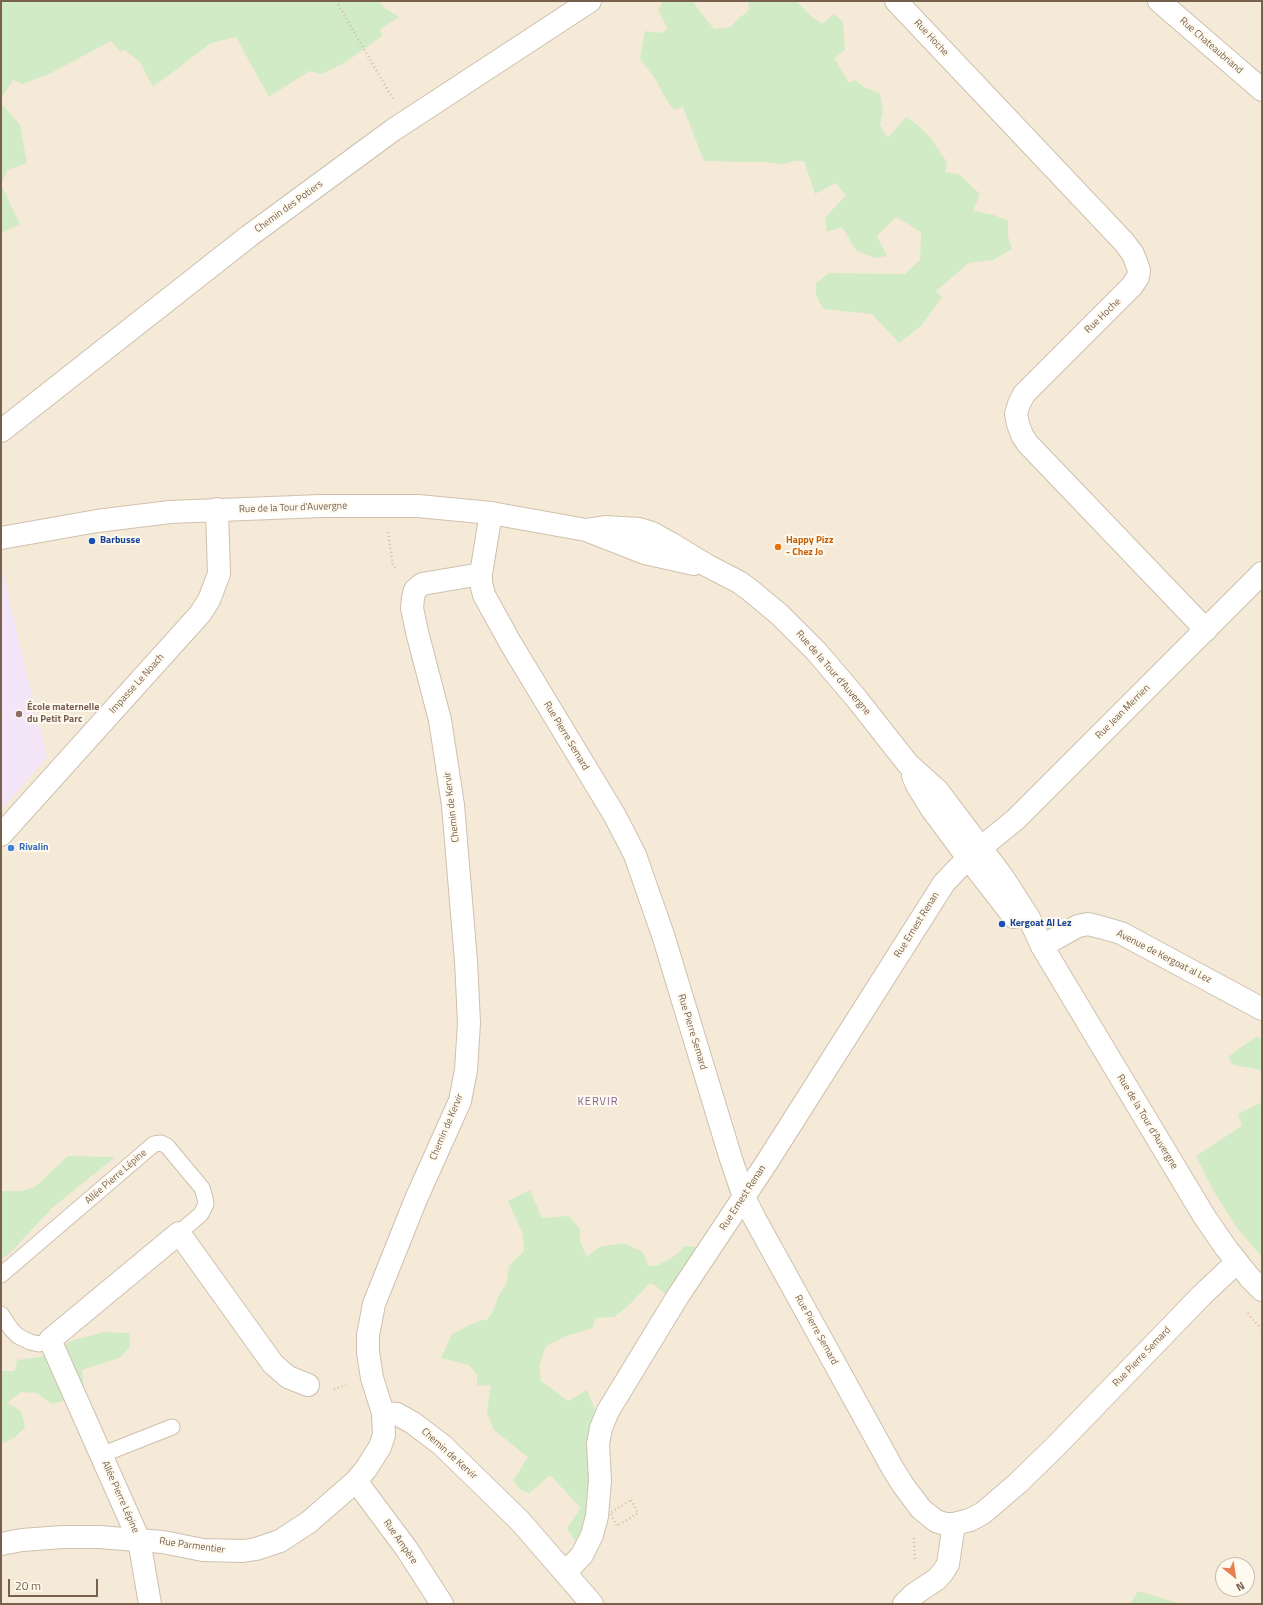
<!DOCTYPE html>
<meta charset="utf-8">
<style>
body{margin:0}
#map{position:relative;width:1263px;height:1605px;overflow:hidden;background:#fcf7e9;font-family:"Titillium Web",sans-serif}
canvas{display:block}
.frame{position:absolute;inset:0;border:2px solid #77604c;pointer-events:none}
.north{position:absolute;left:1215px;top:1557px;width:40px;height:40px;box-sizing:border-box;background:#fffaef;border:1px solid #c9bcae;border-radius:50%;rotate:150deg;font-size:11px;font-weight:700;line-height:16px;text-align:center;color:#77604c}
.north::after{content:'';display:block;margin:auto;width:14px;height:18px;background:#e5814f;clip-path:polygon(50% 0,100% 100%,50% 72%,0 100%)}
.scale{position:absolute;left:8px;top:1579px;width:90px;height:18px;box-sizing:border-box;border:2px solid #77604c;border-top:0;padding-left:5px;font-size:12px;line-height:14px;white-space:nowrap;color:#77604c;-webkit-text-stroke:3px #fffaef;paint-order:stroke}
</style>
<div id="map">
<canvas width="1263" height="1605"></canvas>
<div class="frame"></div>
<div class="north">N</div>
<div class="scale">20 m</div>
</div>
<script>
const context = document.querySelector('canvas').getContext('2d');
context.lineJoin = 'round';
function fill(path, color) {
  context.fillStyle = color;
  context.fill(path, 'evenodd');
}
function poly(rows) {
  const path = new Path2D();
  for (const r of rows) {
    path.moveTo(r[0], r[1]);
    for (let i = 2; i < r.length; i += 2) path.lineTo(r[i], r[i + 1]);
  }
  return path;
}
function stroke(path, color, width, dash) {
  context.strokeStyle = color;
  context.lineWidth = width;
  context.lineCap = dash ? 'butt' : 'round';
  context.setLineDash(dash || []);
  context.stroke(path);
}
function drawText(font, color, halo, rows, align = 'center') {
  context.font = font + ' "Titillium Web",sans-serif';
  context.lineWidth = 4;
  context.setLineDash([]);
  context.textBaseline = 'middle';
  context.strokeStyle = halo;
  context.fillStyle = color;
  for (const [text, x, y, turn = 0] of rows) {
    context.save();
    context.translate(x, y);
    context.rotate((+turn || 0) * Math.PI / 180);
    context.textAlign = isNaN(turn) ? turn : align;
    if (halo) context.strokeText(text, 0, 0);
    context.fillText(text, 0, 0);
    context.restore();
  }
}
fill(poly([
 [1,1,1262,1,1262,1604,1,1604],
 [1223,1565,1247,1565,1247,1589,1223,1589]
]), '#f4ead7');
fill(poly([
 [1,566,47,757,1,810]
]), '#f4e5f9');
fill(poly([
 [1,1,379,1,383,7,399,17,380,29,382,36,346,62,321,74,309,71,269,97,236,37,211,43,153,87,140,62,125,50,121,52,111,41,51,73,22,84,13,80,1,98],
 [663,1,692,1,714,29,730,27,741,16,747,13,749,8,748,1,796,1,811,16,822,24,834,14,843,22,845,50,834,58,849,83,855,80,864,87,880,94,883,112,880,125,888,138,906,117,916,124,929,136,947,162,945,172,959,174,980,194,973,211,994,215,1008,221,1008,236,1012,249,993,260,969,263,936,291,942,297,921,326,899,343,872,314,823,309,816,295,816,283,829,273,905,274,920,260,921,232,896,217,877,236,887,256,874,258,856,250,842,227,827,232,825,218,846,195,836,183,815,194,804,161,795,161,783,164,766,162,740,162,704,161,683,107,674,110,669,104,654,77,640,59,645,31,660,33,668,29,658,10],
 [1,103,20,125,27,163,7,170,1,184],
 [1,185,20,224,1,233],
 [1257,1036,1262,1039,1262,1070,1233,1065,1228,1057],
 [1262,1102,1262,1257,1237,1228,1213,1190,1196,1156,1242,1126,1238,1114],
 [68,1156,115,1157,52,1208,9,1254,1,1259,1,1191,21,1191,35,1187],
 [530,1190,542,1218,569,1216,580,1229,580,1241,587,1257,599,1247,624,1243,643,1252,648,1266,659,1265,677,1254,685,1246,697,1247,681,1273,666,1294,653,1284,649,1284,628,1306,614,1317,595,1318,593,1328,569,1335,546,1346,539,1366,541,1381,568,1401,587,1390,598,1417,587,1527,575,1541,567,1528,581,1508,550,1475,529,1493,521,1490,513,1481,528,1457,494,1430,487,1412,491,1385,477,1386,477,1375,469,1365,441,1358,452,1334,476,1322,488,1319,494,1309,498,1297,507,1282,509,1266,524,1251,523,1234,508,1201],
 [104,1332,129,1333,130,1347,119,1358,82,1370,84,1390,72,1398,52,1404,37,1393,21,1392,7,1403,21,1411,25,1427,14,1438,1,1444,1,1371,15,1371,17,1360,40,1357,71,1341],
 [1138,1591,1181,1604,1130,1604]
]), '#d1ebc6');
const lane = poly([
 [1,1275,154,1144,161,1143,167,1146,202,1188,205,1198,206,1204,201,1214,179,1233],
 [1,1314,11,1329,18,1336,30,1342,39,1344,50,1340],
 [101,1455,172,1427]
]);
const street = poly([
 [896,1,1124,242,1133,254,1139,270,1138,277,1132,286,1024,394,1019,404,1016,414,1018,424,1022,435,1028,444,1206,630],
 [1159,1,1262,90],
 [1,431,249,236,393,130,590,1],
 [491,513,481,574,481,583,484,595,511,644,615,816,635,855,663,935,731,1159,744,1197,755,1219,893,1469,903,1485,921,1509,936,1521,945,1524,954,1524,970,1520,983,1513,1018,1483,1056,1446,1202,1295,1237,1262],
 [1,835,200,614,209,600,219,574,217,509],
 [1042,946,1078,926,1088,924,1100,927,1121,933,1262,1009],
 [383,1413,397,1414,413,1423,442,1445,520,1521,592,1604],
 [356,1481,406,1548,442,1604],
 [1,1544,22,1540,63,1537,99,1537,163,1542,203,1550,243,1551,256,1549,280,1541,309,1522,356,1481,366,1469,380,1447,384,1435,383,1413,372,1378,368,1352,368,1335,374,1304,416,1199,460,1101,466,1070,469,1023,466,961,453,805,440,720,417,632,412,608,413,598,415,590,422,584,481,574],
 [565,1573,582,1555,592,1535,597,1516,600,1481,598,1444,601,1428,608,1411,678,1296,767,1162,944,883,968,858,1015,820,1262,573],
 [150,1604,139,1540,50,1340,179,1233,273,1364,288,1377,308,1385],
 [904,1604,913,1595,937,1579,943,1572,948,1564,954,1524]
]);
const secondary = poly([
 [586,530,605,527,639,529,652,533,670,543,708,566,739,582,750,590,780,615,816,651,856,698,908,764,938,791,1002,876,1029,918,1042,946,1204,1216,1226,1248,1250,1278,1262,1290],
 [1,538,97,521,170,512,321,506,418,506,491,513,586,530,645,553,694,564],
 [913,776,917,785,931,808,968,858,1014,917]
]);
stroke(lane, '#cfc0ae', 17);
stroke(street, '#cfc0ae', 24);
stroke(secondary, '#d1c1ac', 24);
stroke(poly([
 [336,1,393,99],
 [388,532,393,565,397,570],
 [1248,1313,1251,1318,1262,1329],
 [334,1389,346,1385],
 [631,1500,638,1513,617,1526,610,1513,631,1500],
 [914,1538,915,1561]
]), '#d7bda3', 2.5, [1, 3]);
stroke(lane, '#fff', 15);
stroke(street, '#fff', 22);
stroke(secondary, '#fff', 22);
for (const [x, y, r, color] of [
 [92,541,4,"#1a4fb4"],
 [778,547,4,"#e8710a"],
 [19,714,4,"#8d6e63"],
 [11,848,4,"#3f7fe0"],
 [1002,924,4,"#1a4fb4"]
]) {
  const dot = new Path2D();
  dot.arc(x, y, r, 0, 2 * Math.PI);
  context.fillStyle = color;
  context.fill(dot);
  stroke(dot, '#fffaef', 1.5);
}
drawText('10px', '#77604c', '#fffaef', [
 ["Rue Hoche",931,38,47],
 ["Rue Chateaubriand",1211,46,41],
 ["Chemin des Potiers",289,207,-36],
 ["Rue Hoche",1103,316,-44],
 ["Rue de la Tour d'Auvergne",293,508,-2],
 ["Rue de la Tour d'Auvergne",833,673,49],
 ["Impasse Le Noach",137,684,-48],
 ["Rue Jean Merrien",1123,712,-45],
 ["Rue Pierre Semard",566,736,59],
 ["Chemin de Kervir",452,807,-97],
 ["Rue Ernest Renan",917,925,-58],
 ["Avenue de Kergoat al Lez",1164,957,27],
 ["Rue Pierre Semard",692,1032,73],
 ["Rue de la Tour d'Auvergne",1147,1122,59],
 ["Chemin de Kervir",447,1127,-67],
 ["Allée Pierre Lépine",116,1177,-41],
 ["Rue Ernest Renan",743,1198,-57],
 ["Rue Pierre Semard",816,1330,61],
 ["Rue Pierre Semard",1142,1357,-46],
 ["Chemin de Kervir",449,1454,42],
 ["Allée Pierre Lépine",120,1497,66],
 ["Rue Ampère",400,1542,55],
 ["Rue Parmentier",192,1546,8]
]);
drawText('bold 10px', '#164399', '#fffaef', [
 ["Barbusse",100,541],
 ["Kergoat Al Lez",1010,924]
], 'left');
drawText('bold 10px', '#c56008', '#fffaef', [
 ["Happy Pizz",786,541],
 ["- Chez Jo",786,553]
], 'left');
drawText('bold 10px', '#785e54', '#fffaef', [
 ["École maternelle",27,708],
 ["du Petit Parc",27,720]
], 'left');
drawText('bold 10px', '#366cbe', '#fffaef', [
 ["Rivalin",19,848]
], 'left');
context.letterSpacing = '1px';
drawText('11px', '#896493', '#fffaef', [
 ["KERVIR",598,1102]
]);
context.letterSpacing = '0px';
</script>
